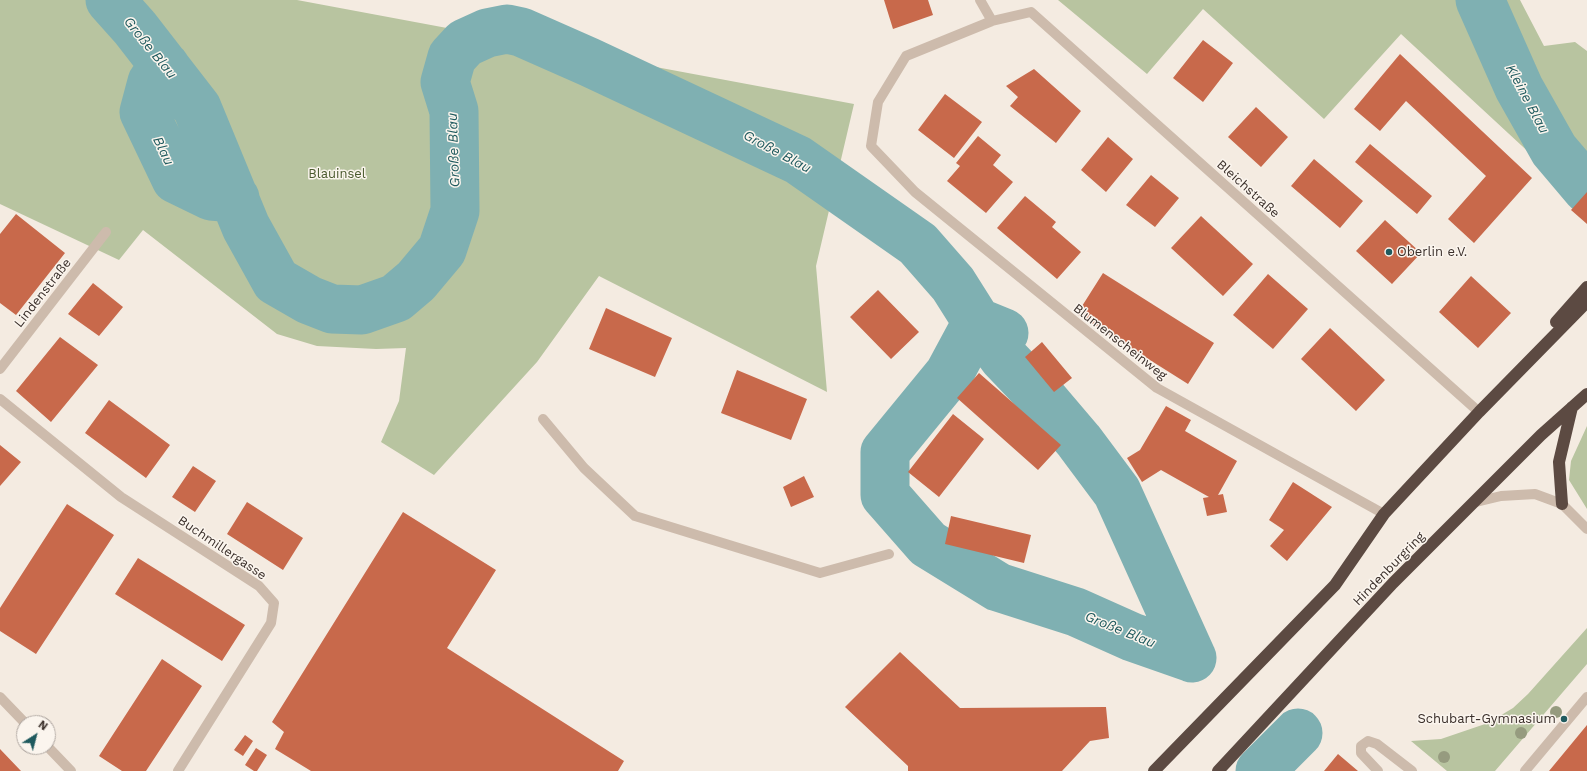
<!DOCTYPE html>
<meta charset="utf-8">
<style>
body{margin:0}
#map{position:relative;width:1587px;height:771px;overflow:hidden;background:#f4ebe1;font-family:"Work Sans",sans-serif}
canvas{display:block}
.north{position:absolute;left:16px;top:715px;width:40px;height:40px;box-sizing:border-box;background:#fbf5ee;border:1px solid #aea6a0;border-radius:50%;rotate:36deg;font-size:11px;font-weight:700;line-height:16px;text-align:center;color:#3b302b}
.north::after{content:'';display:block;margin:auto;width:14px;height:18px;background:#1f5a5e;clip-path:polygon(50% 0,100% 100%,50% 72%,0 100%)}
</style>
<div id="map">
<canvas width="1587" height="771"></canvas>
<div class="north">N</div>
</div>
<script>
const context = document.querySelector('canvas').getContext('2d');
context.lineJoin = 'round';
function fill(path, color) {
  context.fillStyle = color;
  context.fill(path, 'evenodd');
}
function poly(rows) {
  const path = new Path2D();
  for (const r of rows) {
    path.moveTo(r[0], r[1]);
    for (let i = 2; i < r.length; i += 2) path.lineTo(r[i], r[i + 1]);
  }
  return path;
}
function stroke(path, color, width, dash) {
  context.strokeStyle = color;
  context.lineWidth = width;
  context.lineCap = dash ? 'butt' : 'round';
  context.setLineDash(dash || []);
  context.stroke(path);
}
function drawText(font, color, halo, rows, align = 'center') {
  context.font = font + ' "Work Sans",sans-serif';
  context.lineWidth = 3;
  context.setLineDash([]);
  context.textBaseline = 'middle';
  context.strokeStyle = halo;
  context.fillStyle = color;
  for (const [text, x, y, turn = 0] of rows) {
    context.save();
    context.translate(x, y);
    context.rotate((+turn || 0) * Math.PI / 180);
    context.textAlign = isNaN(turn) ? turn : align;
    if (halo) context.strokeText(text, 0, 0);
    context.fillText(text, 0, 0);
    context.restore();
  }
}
fill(poly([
 [0,0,297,0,854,104,816,266,827,392,599,276,537,362,434,475,381,442,399,401,406,348,376,349,317,346,277,334,143,230,119,260,0,204],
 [1058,0,1520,0,1544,46,1575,42,1587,51,1587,183,1575,195,1401,34,1324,119,1203,9,1147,74],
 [1587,426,1587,509,1569,480,1571,461],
 [1587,628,1587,664,1495,771,1447,771,1411,741,1441,739,1488,723,1513,708,1528,694]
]), '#b8c4a0');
stroke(poly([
 [110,0,135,28,197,108,246,227,276,281,309,300,332,309,362,310,396,298,416,281,442,250,455,211,454,111,445,82,452,57,465,43,487,33,507,29,521,32,589,62,798,160,918,244,953,284,977,322,1003,357,1045,401,1079,441,1117,492,1192,658],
 [1480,0,1519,88,1554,150,1587,189],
 [165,66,152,82,144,112,176,179,211,196,235,198],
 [1004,333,977,322,949,374,885,452,885,495,928,544,998,587,1076,612,1132,637,1192,658],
 [1260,771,1298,733]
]), '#7fb0b2', 49);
fill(poly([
 [884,0,928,0,933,15,893,29],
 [1203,40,1233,63,1203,102,1173,78],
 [1400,54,1532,178,1474,243,1448,219,1486,176,1406,101,1380,131,1354,109],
 [1034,69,1081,111,1056,143,1010,106,1018,97,1006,86],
 [945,94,982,122,954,158,918,130],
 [1256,107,1288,137,1261,167,1228,137],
 [978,136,1001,155,993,165,1013,182,986,213,947,181,960,166,956,163],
 [1108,137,1133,159,1106,192,1081,170],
 [1370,144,1432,196,1417,214,1355,162],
 [1314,159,1363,201,1340,228,1291,186],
 [1151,175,1179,198,1155,227,1126,205],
 [1587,192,1587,224,1571,210],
 [1025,196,1056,222,1052,227,1081,252,1057,279,997,228],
 [16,214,65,253,16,315,0,303,0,234],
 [1201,216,1253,264,1223,296,1171,248],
 [1385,220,1421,253,1392,284,1356,251],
 [1103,273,1214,343,1188,384,1077,314],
 [1268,274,1308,309,1273,349,1233,315],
 [1471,276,1511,313,1478,348,1439,312],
 [93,283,123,307,99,336,68,314],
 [878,290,919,332,891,359,850,317],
 [606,308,672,338,655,377,589,349],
 [1330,328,1385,380,1356,411,1301,359],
 [60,337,98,365,51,422,16,391],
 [1042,342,1072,378,1054,392,1025,357],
 [737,370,807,399,791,440,721,413],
 [979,373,1061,445,1038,470,957,398],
 [109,400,170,445,146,478,85,433],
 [1166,406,1191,420,1185,431,1237,461,1218,495,1223,494,1227,512,1207,516,1203,498,1209,497,1161,470,1142,482,1127,458,1140,450],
 [953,414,984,439,939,497,908,472],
 [0,445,21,462,0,486],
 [193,466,216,481,195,512,172,497],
 [804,476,814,497,791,507,783,487],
 [1293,482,1332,507,1287,561,1270,546,1284,530,1269,520],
 [247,502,303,538,283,570,227,534],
 [67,504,114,535,36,654,0,631,0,608],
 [403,512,496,570,447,648,624,761,618,771,311,771,275,749,284,732,272,722],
 [951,516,1031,535,1024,563,945,544],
 [138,558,245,625,222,661,115,594],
 [900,652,960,708,1106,707,1109,738,1090,741,1062,771,908,771,908,766,845,707],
 [162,659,202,686,146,771,122,771,99,756],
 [1587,725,1587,771,1549,771],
 [245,735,253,741,243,756,234,750],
 [256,748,267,755,257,771,254,771,245,765],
 [0,749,21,771,0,771],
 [1338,754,1358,771,1324,771]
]), '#c8694b');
stroke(poly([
 [543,419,584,468,635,516,820,573,889,554],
 [1378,771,1361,753,1361,746,1368,741,1377,744,1412,771],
 [1525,771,1587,697]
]), '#cdbbac', 10);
stroke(poly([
 [980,0,992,21],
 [0,369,106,232],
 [0,399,121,497,259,586,274,603,271,623,178,771],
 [1476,502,1501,496,1535,494,1562,504,1587,529],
 [1384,514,1157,388,915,192,871,146,878,102,906,56,992,21,1031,12,1479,412],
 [0,697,25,723],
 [48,747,71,771]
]), '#cdbbac', 10);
stroke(poly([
 [1556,322,1587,287],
 [1562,504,1559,462,1572,407],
 [1154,771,1335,585,1384,514,1479,412,1587,302],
 [1218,771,1393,583,1541,435,1587,394]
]), '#5c4a42', 12);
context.fillStyle = '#969b7f';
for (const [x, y] of [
 [1556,712],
 [1521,733],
 [1444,757]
]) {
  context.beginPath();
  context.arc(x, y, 6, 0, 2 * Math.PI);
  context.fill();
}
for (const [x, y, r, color] of [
 [1389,252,4,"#1f5a5e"],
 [1564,719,4,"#1f5a5e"]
]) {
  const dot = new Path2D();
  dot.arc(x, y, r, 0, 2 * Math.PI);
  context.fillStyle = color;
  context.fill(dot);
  stroke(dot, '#fbf5ee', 1.5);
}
drawText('13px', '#4a5a2e', '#fbf5ee', [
 ["Blauinsel",337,174]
]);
drawText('13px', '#3b302b', '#fbf5ee', [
 ["Bleichstraße",1248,189,42],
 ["Lindenstraße",43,293,-52],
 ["Blumenscheinweg",1120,342,38],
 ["Buchmillergasse",222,548,34],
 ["Hindenburgring",1389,569,-46]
]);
drawText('13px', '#3b302b', '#fbf5ee', [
 ["Oberlin e.V.",1397,252],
 ["Schubart-Gymnasium",1556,719,"right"]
], 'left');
drawText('italic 14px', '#1f5a5e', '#fbf5ee', [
 ["Große Blau",150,48,51],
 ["Kleine Blau",1527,99,62],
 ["Große Blau",454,150,-92],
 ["Blau",163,151,64],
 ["Große Blau",777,152,28],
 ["Große Blau",1120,630,22]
]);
</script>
